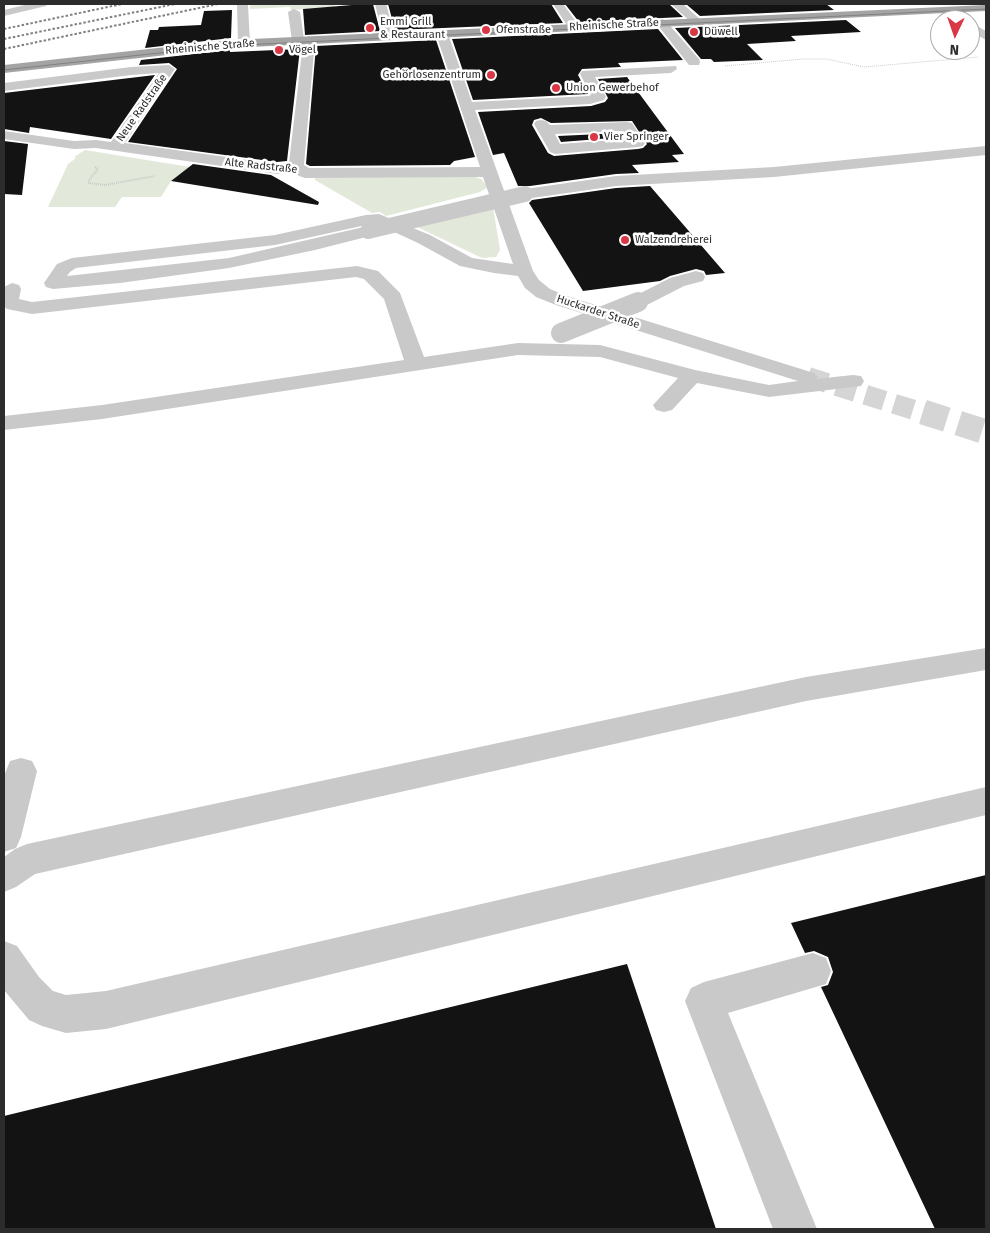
<!DOCTYPE html>
<meta charset="utf-8">
<style>
body{margin:0}
#map{position:relative;width:990px;height:1233px;overflow:hidden;background:#fff;font-family:"Fira Sans",sans-serif}
canvas{display:block}
.frame{position:absolute;inset:0;border:5px solid #2c2c2c;pointer-events:none}
.north{position:absolute;left:930px;top:10px;width:50px;height:50px;box-sizing:border-box;background:#fff;border:1px solid #ababab;border-radius:50%;rotate:183deg;font-size:14px;font-weight:700;line-height:20px;text-align:center;color:#2c2c2c}
.north::after{content:'';display:block;margin:auto;width:18px;height:22px;background:#d93745;clip-path:polygon(50% 0,100% 100%,50% 72%,0 100%)}
</style>
<div id="map">
<canvas width="990" height="1233"></canvas>
<div class="frame"></div>
<div class="north">N</div>
</div>
<script>
const context = document.querySelector('canvas').getContext('2d');
context.lineJoin = 'round';
function fill(path, color) {
  context.fillStyle = color;
  context.fill(path, 'evenodd');
}
function poly(rows) {
  const path = new Path2D();
  for (const r of rows) {
    path.moveTo(r[0], r[1]);
    for (let i = 2; i < r.length; i += 2) path.lineTo(r[i], r[i + 1]);
  }
  return path;
}
function stroke(path, color, width, dash) {
  context.strokeStyle = color;
  context.lineWidth = width;
  context.lineCap = dash ? 'butt' : 'round';
  context.setLineDash(dash || []);
  context.stroke(path);
}
function drawText(font, color, halo, rows, align = 'center') {
  context.font = font + ' "Fira Sans",sans-serif';
  context.lineWidth = 5;
  context.setLineDash([]);
  context.textBaseline = 'middle';
  context.strokeStyle = halo;
  context.fillStyle = color;
  for (const [text, x, y, turn = 0] of rows) {
    context.save();
    context.translate(x, y);
    context.rotate((+turn || 0) * Math.PI / 180);
    context.textAlign = isNaN(turn) ? turn : align;
    if (halo) context.strokeText(text, 0, 0);
    context.fillText(text, 0, 0);
    context.restore();
  }
}
fill(poly([
 [250,4,334,4,335,7,291,10,290,7,250,9],
 [85,150,190,167,171,181,161,197,122,197,115,207,48,207,68,164,76,158,74,157],
 [470,175,481,179,488,187,480,192,386,216,380,212,372,213,315,180,315,178],
 [493,207,500,250,496,257,482,258,413,225]
]), '#e2e9da');
fill(poly([
 [364,4,373,4,380,31,305,35,303,9],
 [388,4,551,4,563,23,395,30],
 [565,4,669,4,683,17,579,22],
 [686,4,826,4,834,10,700,16],
 [232,10,231,38,145,48,150,30,158,30,159,27,201,25,204,11],
 [846,20,861,32,791,36,796,41,747,44,763,60,714,62,711,59,701,59,675,28],
 [658,29,683,60,618,63,621,67,582,69,578,75,588,94,473,100,452,39],
 [436,40,475,157,454,161,450,165,310,166,306,164,316,46],
 [300,49,287,161,277,162,128,142,177,69,169,63,139,65,141,60,230,50,230,52],
 [155,75,111,139,30,127,29,133,4,129,4,93],
 [627,77,684,154,672,155,679,162,632,165,639,173,616,174,530,186,518,186,504,153,493,155,478,112,591,106,605,102,608,98,598,79],
 [541,118,551,123,632,121,647,144,643,148,638,149,554,156,548,153,532,125,534,120],
 [622,133,625,137,561,142,558,136],
 [4,141,28,144,22,195,4,194],
 [193,164,271,175,319,202,318,205,171,181],
 [650,186,725,273,706,275,704,271,696,269,670,276,660,281,583,291,529,203,532,200,616,188],
 [986,875,986,1229,935,1229,821,987,828,985,833,972,828,957,814,951,805,953,791,923],
 [627,964,716,1229,4,1229,4,1116]
]), '#131313');
stroke(poly([
 [808,377,927,414]
]), '#d5d5d5', 20, [20, 10]);
stroke(poly([
 [923,412,986,432]
]), '#d5d5d5', 25, [25, 12]);
stroke(poly([
 [725,66,803,59,826,59,864,67,978,57]
]), '#c9c9c9', 1, [1, 1]);
stroke(poly([
 [95,167,98,169,89,180,89,183,105,185,155,176]
]), '#c9c9c9', 2, [1, 1]);
fill(poly([
 [29,4,48,4,46,6,4,16,4,10,29,4],
 [237,4,248,5,250,43,244,47,238,43,237,4],
 [375,4,386,4,395,36,393,39,389,40,383,36,375,4],
 [553,4,563,4,580,27,578,30,570,30,553,4],
 [671,4,683,4,702,21,700,23,692,23,671,4],
 [294,9,300,12,304,39,309,36,315,40,304,165,309,168,480,167,436,34,438,31,442,30,448,34,472,102,589,96,591,95,580,74,582,71,676,66,677,69,671,73,595,77,606,97,604,100,590,104,475,110,533,271,539,280,550,289,570,297,814,373,818,377,816,379,853,375,861,376,864,381,861,386,853,387,769,397,697,383,672,410,664,412,656,410,653,405,678,378,600,357,518,355,102,419,4,430,4,416,102,405,404,360,384,299,364,279,356,277,32,314,7,309,4,306,4,287,12,283,19,285,21,289,19,299,32,302,357,266,378,271,400,293,424,357,518,343,600,345,695,370,769,385,798,381,556,305,536,297,525,288,518,276,494,273,460,266,418,243,377,224,366,225,275,245,76,268,70,272,67,276,229,258,368,226,374,227,377,231,374,235,315,250,229,268,120,283,53,289,46,287,44,283,57,264,72,258,275,235,366,215,379,214,430,235,472,258,513,264,483,177,305,178,299,176,294,172,277,174,96,148,74,149,4,139,4,131,74,141,96,140,111,142,159,73,131,75,4,91,4,83,131,67,169,65,175,69,125,143,277,164,289,163,303,43,298,45,292,41,288,12,294,9],
 [662,19,666,21,699,59,700,62,699,65,689,65,656,23,662,19],
 [970,22,986,31,986,40,970,31,970,22],
 [541,120,546,121,550,125,627,122,632,123,645,143,643,146,638,147,555,154,550,152,534,124,536,121,541,120],
 [623,131,628,139,560,144,555,134,623,131],
 [986,146,986,155,774,177,616,186,525,199,519,197,517,194,519,191,525,189,616,176,774,167,986,146],
 [696,271,703,273,705,277,703,281,684,286,645,306,638,308,631,306,628,302,631,298,670,278,696,271],
 [986,648,986,670,806,701,35,874,16,887,4,892,4,857,15,849,27,844,806,677,986,648],
 [21,758,32,761,37,771,21,837,16,848,4,852,4,776,10,761,21,758],
 [986,787,986,815,106,1029,66,1033,42,1026,29,1020,4,990,4,941,17,946,39,977,53,991,66,995,106,991,986,787],
 [813,953,826,958,831,971,826,984,728,1013,817,1229,773,1229,685,1001,691,988,704,982,813,953]
]), '#c9c9c9');
fill(poly([
 [986,5,986,11,230,48,4,73,4,65,230,40,986,5]
]), '#a4a4a4');
stroke(poly([
 [4,70,223,46,986,9]
]), '#818181', 1);
stroke(poly([
 [4,29,122,4],
 [4,39,175,4],
 [4,49,218,4]
]), '#818181', 2, [2.5, 2]);
stroke(poly([
 [368,231,525,194]
]), '#c9c9c9', 16);
stroke(poly([
 [561,333,638,302]
]), '#c9c9c9', 20);
for (const [x, y, r, color] of [
 [370,28,5,"#d93745"],
 [486,30,5,"#d93745"],
 [694,32,5,"#d93745"],
 [279,50,5,"#d93745"],
 [491,75,5,"#d93745"],
 [556,88,5,"#d93745"],
 [594,137,5,"#d93745"],
 [625,240,5,"#d93745"]
]) {
  const dot = new Path2D();
  dot.arc(x, y, r, 0, 2 * Math.PI);
  context.fillStyle = color;
  context.fill(dot);
  stroke(dot, '#fff', 2);
}
drawText('11px', '#2c2c2c', '#fff', [
 ["Emmi Grill",380,22],
 ["& Restaurant",380,35],
 ["Ofenstraße",496,30],
 ["Düwell",704,32],
 ["Vögel",289,50],
 ["Gehörlosenzentrum",481,75,"right"],
 ["Union Gewerbehof",566,88],
 ["Vier Springer",604,137],
 ["Walzendreherei",635,240]
], 'left');
drawText('11px', '#2c2c2c', '#fff', [
 ["Rheinische Straße",614,25,-3],
 ["Rheinische Straße",210,47,-5],
 ["Neue Radstraße",142,108,-55],
 ["Alte Radstraße",261,166,6],
 ["Huckarder Straße",598,312,18]
]);
</script>
